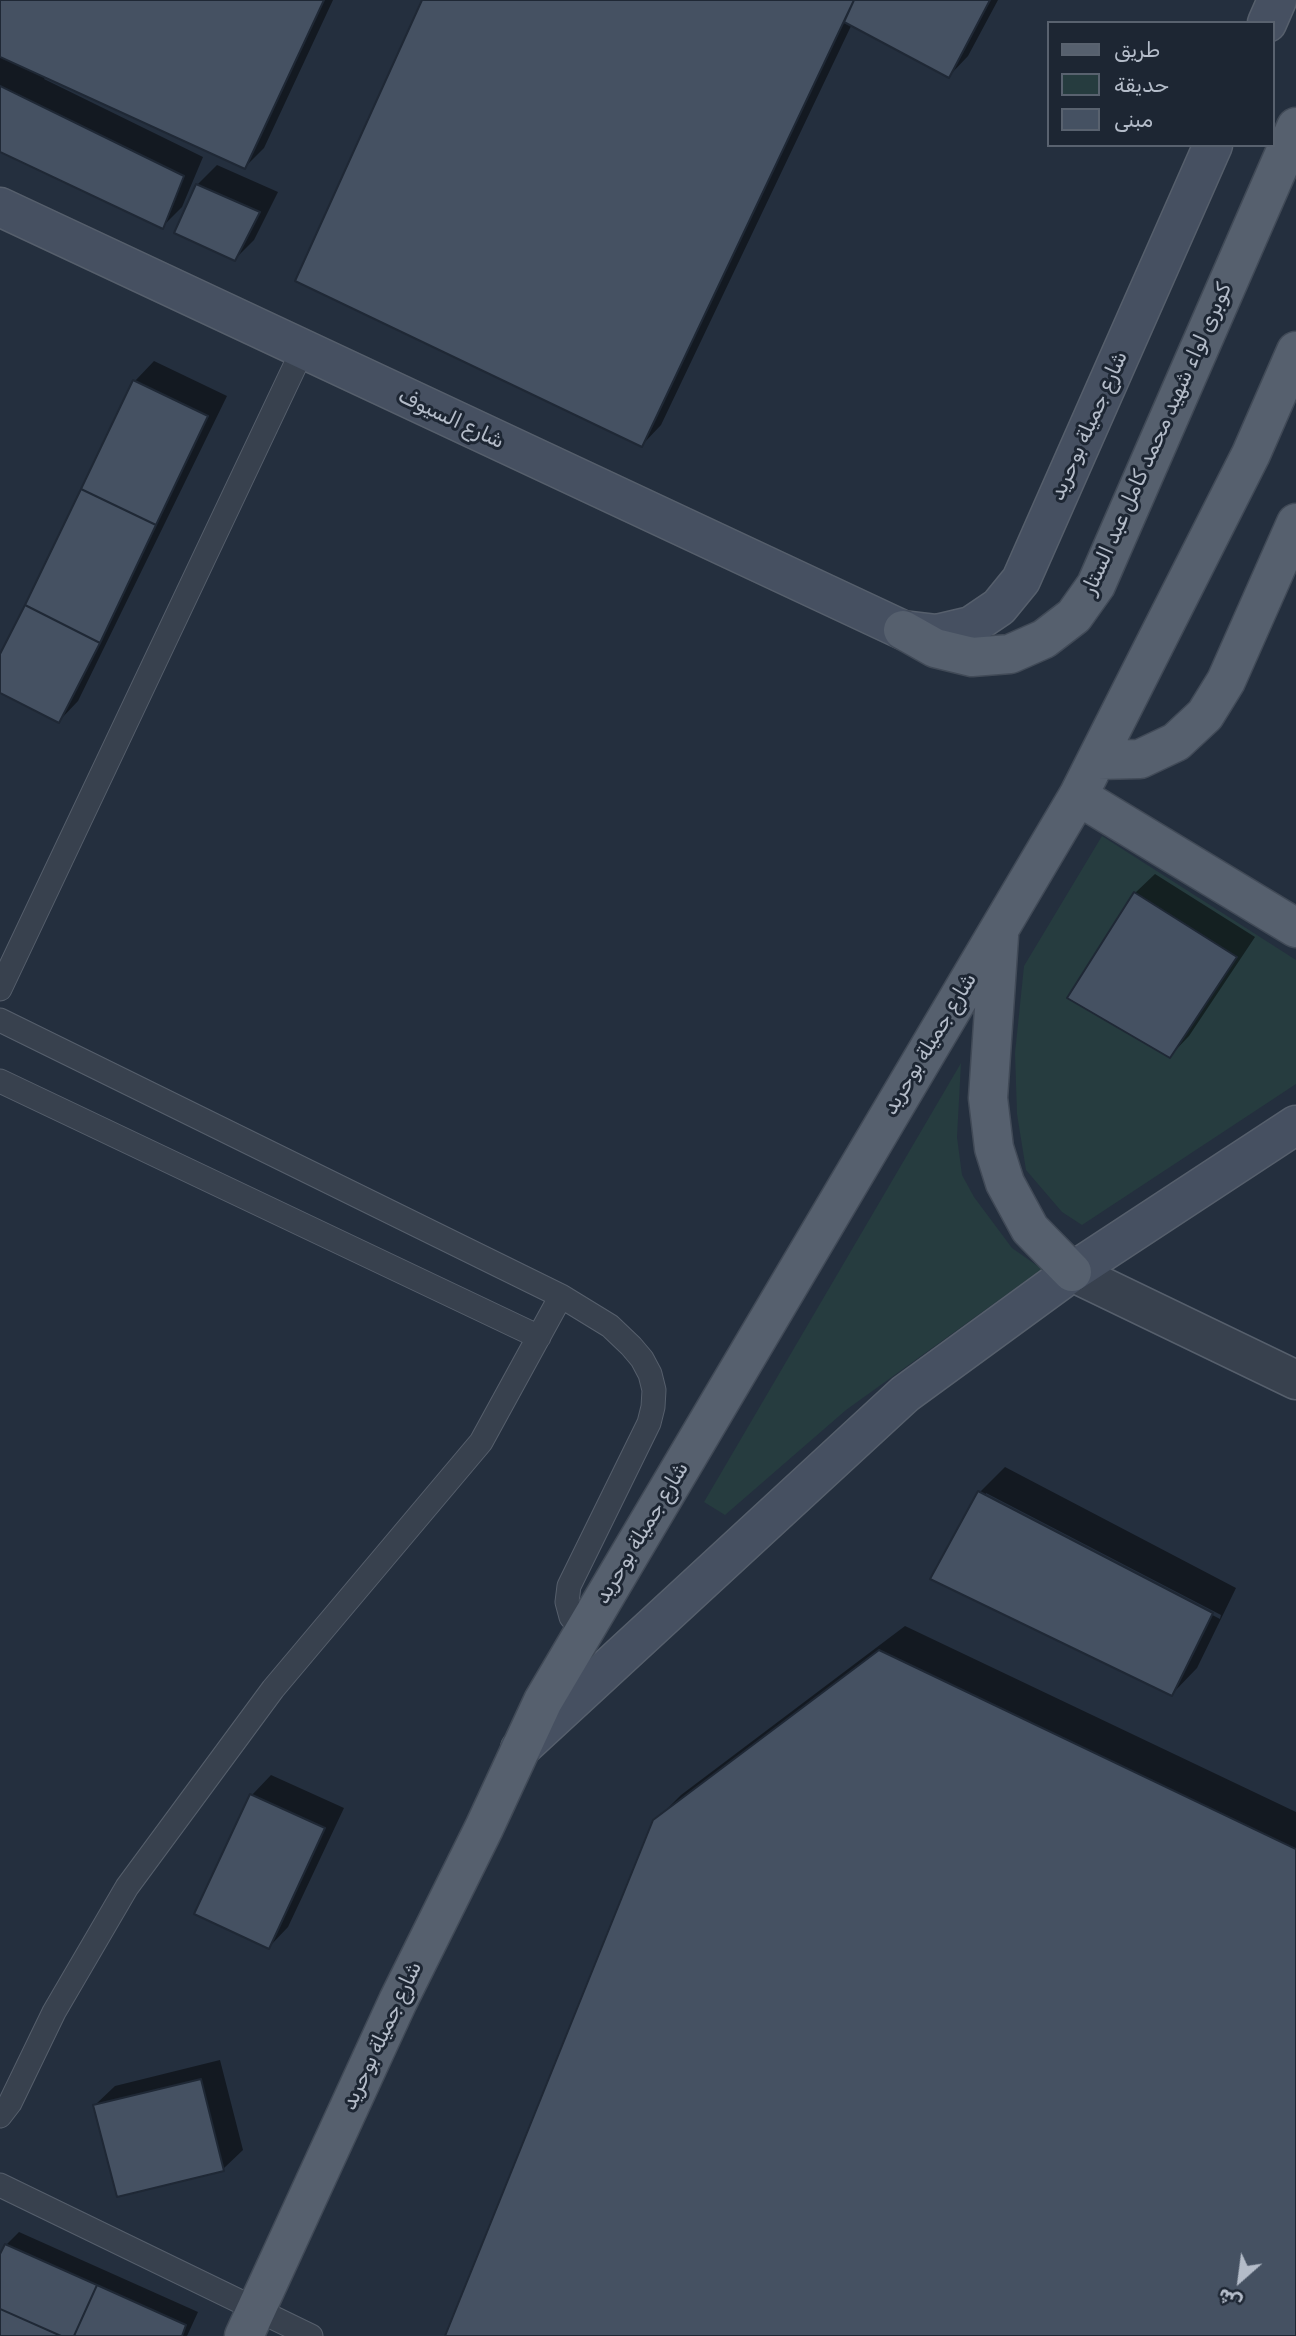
<!DOCTYPE html>
<meta charset="utf-8">
<style>
body{margin:0}
#map{position:relative;width:1296px;height:2336px;overflow:hidden;background:#242f3e;font-family:Rubik,Vazirmatn,sans-serif}
canvas{display:block}
.legend{position:absolute;left:1047px;top:21px;width:228px;height:126px;box-sizing:border-box;background:#1d2633;border:2px solid #59626f;margin:0;padding:9px 12px;list-style:none;font-size:21px;color:#b4bcc9}
.legend li{display:flex;align-items:center;gap:14px;height:35px}
.legend b{width:35px;border:2px solid #59626f}
.north{position:absolute;left:1205px;top:2245px;width:70px;height:70px;-webkit-text-stroke:5px #1d2633;paint-order:stroke;rotate:208deg;font-size:19px;font-weight:700;line-height:28px;text-align:center;color:#b4bcc9}
.north::after{content:'';display:block;margin:auto;width:24px;height:32px;background:#b4bcc9;clip-path:polygon(50% 0,100% 100%,50% 72%,0 100%)}
</style>
<div id="map">
<canvas width="1296" height="2336"></canvas>
<ul class="legend">
<li><b style="height:9px;background:#56606e"></b>طريق</li>
<li><b style="height:19px;background:#263c3f"></b>حديقة</li>
<li><b style="height:19px;background:#455162"></b>مبنى</li>
</ul>
<div class="north">ش</div>
</div>
<script>
const context = document.querySelector('canvas').getContext('2d');
context.lineJoin = 'round';
function fill(path, color) {
  context.fillStyle = color;
  context.fill(path, 'evenodd');
}
function poly(rows) {
  const path = new Path2D();
  for (const r of rows) {
    path.moveTo(r[0], r[1]);
    for (let i = 2; i < r.length; i += 2) path.lineTo(r[i], r[i + 1]);
  }
  return path;
}
function stroke(path, color, width, dash) {
  context.strokeStyle = color;
  context.lineWidth = width;
  context.lineCap = dash ? 'butt' : 'round';
  context.setLineDash(dash || []);
  context.stroke(path);
}
function drawText(font, color, halo, rows, align = 'center') {
  context.font = font + ' Rubik,Vazirmatn,sans-serif';
  context.lineWidth = 6;
  context.setLineDash([]);
  context.textBaseline = 'middle';
  context.strokeStyle = halo;
  context.fillStyle = color;
  for (const [text, x, y, turn = 0] of rows) {
    context.save();
    context.translate(x, y);
    context.rotate((+turn || 0) * Math.PI / 180);
    context.textAlign = isNaN(turn) ? turn : align;
    if (halo) context.strokeText(text, 0, 0);
    context.fillText(text, 0, 0);
    context.restore();
  }
}
fill(poly([
 [1102,836,1296,960,1296,1084,1082,1225,1062,1212,1026,1170,1017,1114,1015,1053,1024,966],
 [961,1063,957,1137,962,1175,974,1197,1012,1248,1042,1269,846,1410,725,1515,704,1502]
]), '#263c3f');
fill(poly([
 [0,0,333,0,264,148,245,167,46,76,44,79,203,157,182,207,163,226,0,150],
 [424,0,998,0,968,56,949,76,852,24,661,425,642,445],
 [217,165,278,192,254,240,235,259,197,185],
 [154,361,227,396,78,701,59,721,0,691,0,657,135,381],
 [1155,874,1255,937,1189,1036,1170,1056,1135,893],
 [1005,1467,1236,1588,1197,1668,1172,1694,979,1493],
 [986,1493,1221,1615,1220,1619,986,1497],
 [905,1626,1296,1812,1296,2336,447,2336,655,1821,681,1795],
 [271,1775,344,1808,288,1927,269,1947,197,1913,252,1795],
 [220,2060,243,2150,223,2169,95,2105,115,2086],
 [19,2232,198,2312,187,2336,0,2336,0,2258,6,2245]
]), '#0007');
const building = poly([
 [0,0,324,0,245,169,0,57,0,0],
 [422,0,854,0,642,447,295,281,422,0],
 [854,0,990,0,949,78,844,22,854,0],
 [0,86,184,176,163,229,0,152,0,86],
 [196,184,260,212,235,261,174,233,196,184],
 [133,380,208,416,156,525,81,489,133,380],
 [81,489,156,525,100,643,25,605,81,489],
 [25,605,100,643,59,723,0,693,0,654,25,605],
 [1134,892,1237,957,1170,1058,1067,998,1134,892],
 [978,1491,1213,1613,1172,1696,930,1579,978,1491],
 [879,1650,1296,1849,1296,2336,445,2336,653,1820,879,1650],
 [250,1794,325,1828,269,1949,194,1914,250,1794],
 [201,2079,224,2171,117,2197,93,2105,201,2079],
 [5,2244,97,2285,74,2336,61,2336,0,2309,0,2254,5,2244],
 [97,2285,186,2325,182,2336,74,2336,97,2285],
 [0,2309,61,2336,0,2336,0,2309]
]);
fill(building, '#455162');
stroke(building, '#1f2835', 2);
const service = poly([
 [0,989,303,349],
 [0,1020,561,1296,610,1326,631,1346,642,1359,650,1374,654,1390,653,1407,649,1423,569,1586,567,1602,571,1617,584,1632],
 [0,1081,539,1337],
 [0,2116,10,2103,54,2012,127,1887,273,1689,481,1442,561,1296],
 [0,2185,311,2336]
]);
const minor = poly([
 [1072,1272,1296,1380]
]);
const secondary = poly([
 [1267,23,1277,0],
 [0,207,903,630,937,634,971,626,999,607,1021,580,1213,145],
 [520,1749,905,1394,1072,1272,1296,1125]
]);
const primary = poly([
 [903,630,935,648,972,657,1010,654,1044,639,1074,616,1096,585,1296,127],
 [1098,760,1140,759,1176,742,1205,715,1226,681,1296,523],
 [1078,796,1296,928],
 [999,936,988,1098,994,1148,1005,1183,1030,1229,1072,1272],
 [244,2336,398,2001,484,1828,543,1701,1078,796,1251,454,1296,351]
]);
stroke(service, '#565f6c', 25);
stroke(minor, '#565f6c', 41);
stroke(secondary, '#565f6c', 41);
stroke(primary, '#414a57', 41);
stroke(service, '#38414e', 23);
stroke(minor, '#38414e', 38);
stroke(secondary, '#465061', 38);
stroke(primary, '#56606e', 38);
drawText('21px', '#b4bcc9', '#1d2633', [
 ["شارع السيوف",451,419,25],
 ["شارع جميلة بوحريد",1089,426,-66],
 ["كوبرى لواء شهيد محمد كامل عبد الستار",1157,439,-66],
 ["شارع جميلة بوحريد",930,1044,-59],
 ["شارع جميلة بوحريد",642,1533,-59],
 ["شارع جميلة بوحريد",382,2036,-65]
]);
</script>
